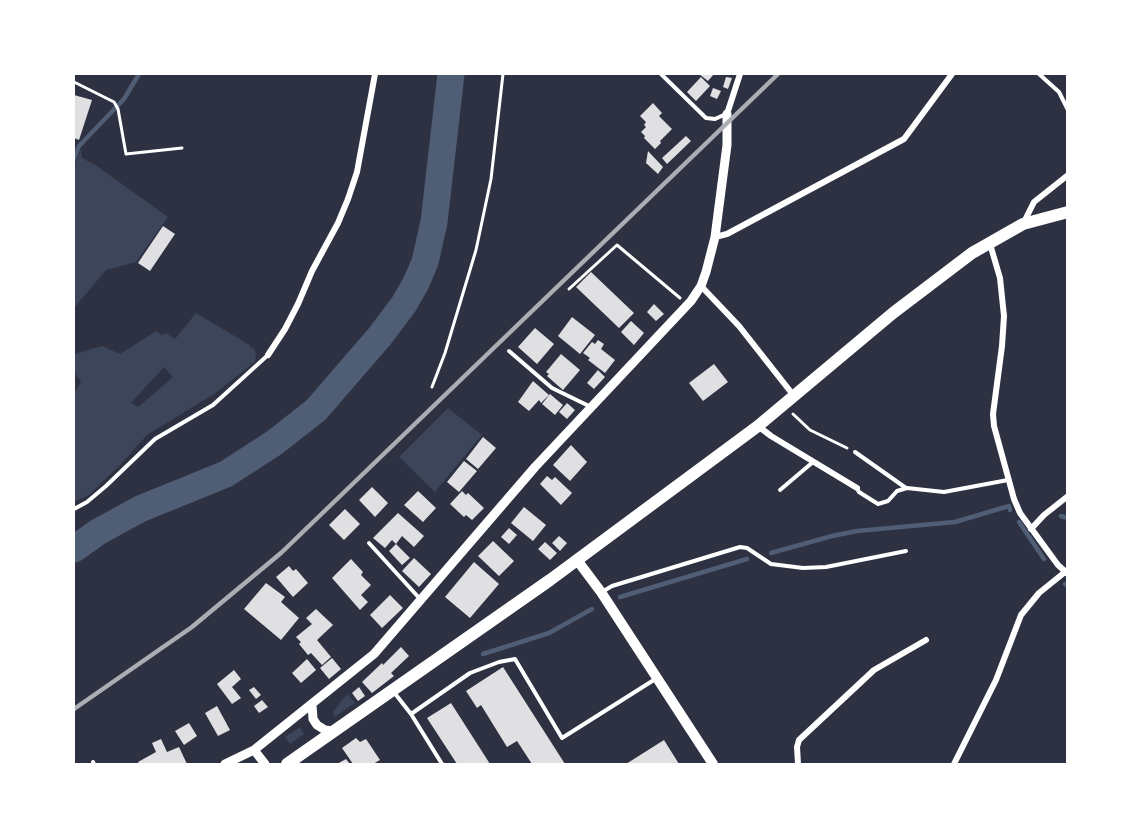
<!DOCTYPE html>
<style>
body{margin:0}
#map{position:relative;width:1141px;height:838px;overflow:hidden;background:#2d3142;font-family:"PT Sans Narrow",sans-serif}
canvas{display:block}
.frame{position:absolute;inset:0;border:75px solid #fff;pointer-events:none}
</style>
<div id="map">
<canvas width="1141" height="838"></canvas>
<div class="frame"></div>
</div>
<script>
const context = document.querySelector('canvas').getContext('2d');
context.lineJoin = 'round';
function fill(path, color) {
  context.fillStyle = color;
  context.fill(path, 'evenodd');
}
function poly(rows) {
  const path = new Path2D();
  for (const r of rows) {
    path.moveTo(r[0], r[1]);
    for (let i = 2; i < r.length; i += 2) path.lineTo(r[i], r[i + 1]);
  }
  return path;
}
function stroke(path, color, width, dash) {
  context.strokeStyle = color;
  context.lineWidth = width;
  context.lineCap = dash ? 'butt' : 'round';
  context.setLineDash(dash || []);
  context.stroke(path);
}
fill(poly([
 [81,150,82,158,97,166,168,217,136,262,106,270,74,308,74,162,76,162],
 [196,313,248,344,255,350,256,358,255,362,214,394,147,435,121,464,89,495,74,502,74,393,81,382,74,372,74,354,102,346,120,354,156,331,162,335,166,333,175,339],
 [164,367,173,377,138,407,131,403],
 [448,408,482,435,435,492,399,457],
 [347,694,355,703,336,716,334,716,333,712],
 [300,727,304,734,290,744,285,737]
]), '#3c4559');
stroke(poly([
 [74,159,79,146,124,99,139,74],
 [1061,516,1068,518],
 [1019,522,1044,559],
 [771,553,832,536,857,531,955,522,1009,506,1010,510],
 [1065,584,1068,586],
 [620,597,747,559],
 [483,654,549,633,592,609]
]), '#4f5d75', 4.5);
stroke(poly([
 [74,549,98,532,140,509,226,474,274,443,316,410,380,336,404,304,416,283,425,262,434,222,451,74]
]), '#4f5d75', 27);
fill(poly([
 [699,74,714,74,708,81],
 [701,77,710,86,696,101,687,92],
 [726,77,732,78,728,89,723,87],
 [713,88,721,91,717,99,710,96],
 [74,95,92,100,79,140,74,138],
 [653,103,662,113,659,116,672,129,660,141,661,143,655,149,644,138,645,136,641,132,646,127,644,125,646,122,640,116],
 [686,136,691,141,667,164,662,158],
 [648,151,663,167,658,174,646,163],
 [163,226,175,234,150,271,138,263],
 [591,272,634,313,619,328,576,287],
 [654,304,664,314,656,321,647,312],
 [572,317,595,335,580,354,558,336],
 [631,321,644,333,634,345,621,332],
 [535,328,554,344,537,364,518,347],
 [598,340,604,344,601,349,615,360,605,373,588,360,590,358,583,353,592,342,595,344],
 [561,354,580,370,563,390,547,376,549,374,546,372],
 [714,364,728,382,703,401,689,383],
 [598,370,605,377,594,389,587,383],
 [533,381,549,395,541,403,539,400,529,411,518,402],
 [550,394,563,405,555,415,542,404],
 [567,403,575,410,567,419,559,412],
 [483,437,496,448,478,469,466,459],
 [571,445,587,462,570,481,553,465],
 [464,461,477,471,459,492,447,482],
 [547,476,552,480,555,477,572,493,561,505,540,484],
 [372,487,388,503,375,517,359,500],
 [418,491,436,508,423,522,404,505],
 [462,491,466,495,468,493,484,508,472,520,466,515,464,517,450,504],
 [524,507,546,525,533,541,511,523],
 [345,509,360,524,344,540,329,525],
 [398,513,424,536,414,547,402,536,396,544,392,540,385,548,373,538],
 [509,528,517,535,509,544,501,537],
 [559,536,567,543,560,551,552,543],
 [493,541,514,561,499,576,478,556],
 [545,542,557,553,550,560,538,549],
 [396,544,410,558,402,565,389,551],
 [414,558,431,574,419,587,402,571],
 [351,559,363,572,361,575,371,585,361,595,368,602,360,610,332,578],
 [474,562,499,584,470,618,445,597],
 [289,566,293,571,296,569,308,583,293,597,276,577],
 [266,583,285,597,281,602,299,618,281,640,244,609],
 [390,595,403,608,382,628,370,615],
 [316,609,333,625,317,640,331,657,322,665,311,653,308,655,299,644,301,642,296,637,312,624,306,618],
 [401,647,409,656,391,673,394,676,372,693,362,682,382,663,383,665],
 [332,658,341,669,329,679,320,668],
 [307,659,316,670,301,683,292,673],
 [503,667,565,764,532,764,517,741,507,747,481,705,477,708,466,691],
 [234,670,241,679,232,687,241,698,232,704,217,684],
 [254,687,261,695,256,699,249,690],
 [359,687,365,696,358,701,352,693],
 [262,700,268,707,259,713,254,706],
 [451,703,490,764,457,764,427,718],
 [217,706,230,730,218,736,205,713],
 [189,723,197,736,184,745,175,731],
 [356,738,360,742,366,739,380,760,373,764,353,764,342,748],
 [161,739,167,752,179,747,187,764,139,764,138,762,156,752,152,743],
 [664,740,679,764,626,764],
 [346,759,350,764,337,764]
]), '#e0e0e3');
stroke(poly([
 [74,82,114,102,118,109,126,154,182,148],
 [569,289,617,245,680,298],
 [432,387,445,353,476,250,491,179,503,74],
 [793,414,810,430,847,448]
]), '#fff', 3);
stroke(poly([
 [661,74,706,118,715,119,726,114],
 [1039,74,1059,92,1068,110],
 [509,351,552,388,589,406],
 [855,452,906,488],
 [857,488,859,492,878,504,888,501,897,491,907,488,944,492,1008,480],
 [780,490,813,462],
 [74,509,87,502,106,486,155,439,213,405,268,355],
 [369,543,421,600],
 [602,592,612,586,740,547,747,548,771,564,803,568,826,567,906,551],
 [393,691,411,714,442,764],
 [411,714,470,673,499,662,515,659,562,738,657,678],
 [93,762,94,764]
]), '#fff', 4);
stroke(poly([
 [727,114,740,74],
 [1023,224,1034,202,1068,175],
 [715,237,727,234,904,139,952,74],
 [990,244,1000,278,1004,316,1002,346,993,414,994,426,1014,499,1020,513,1058,565,1068,574],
 [701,286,739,326,794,396],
 [268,355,285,329,298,304,312,271,338,223,348,199,357,172,375,74],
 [758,426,771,436,857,488],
 [1031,529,1044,515,1068,496],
 [798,764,797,747,799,740,874,670,926,640],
 [954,764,996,680,1021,615,1039,593,1065,572]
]), '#fff', 6);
stroke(poly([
 [312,705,313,719,317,725,325,730,334,731],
 [254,750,265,764],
 [225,764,254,750,374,654,535,467,691,301,701,286,706,272,715,237,727,145,727,114]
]), '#fff', 9);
stroke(poly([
 [577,560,601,592,713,764]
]), '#fff', 10);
stroke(poly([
 [287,764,550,580,758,426,893,313,972,253,1023,224,1068,212]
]), '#fff', 12);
stroke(poly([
 [74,709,192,627,281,553,778,74]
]), '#abadb3', 4.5);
</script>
